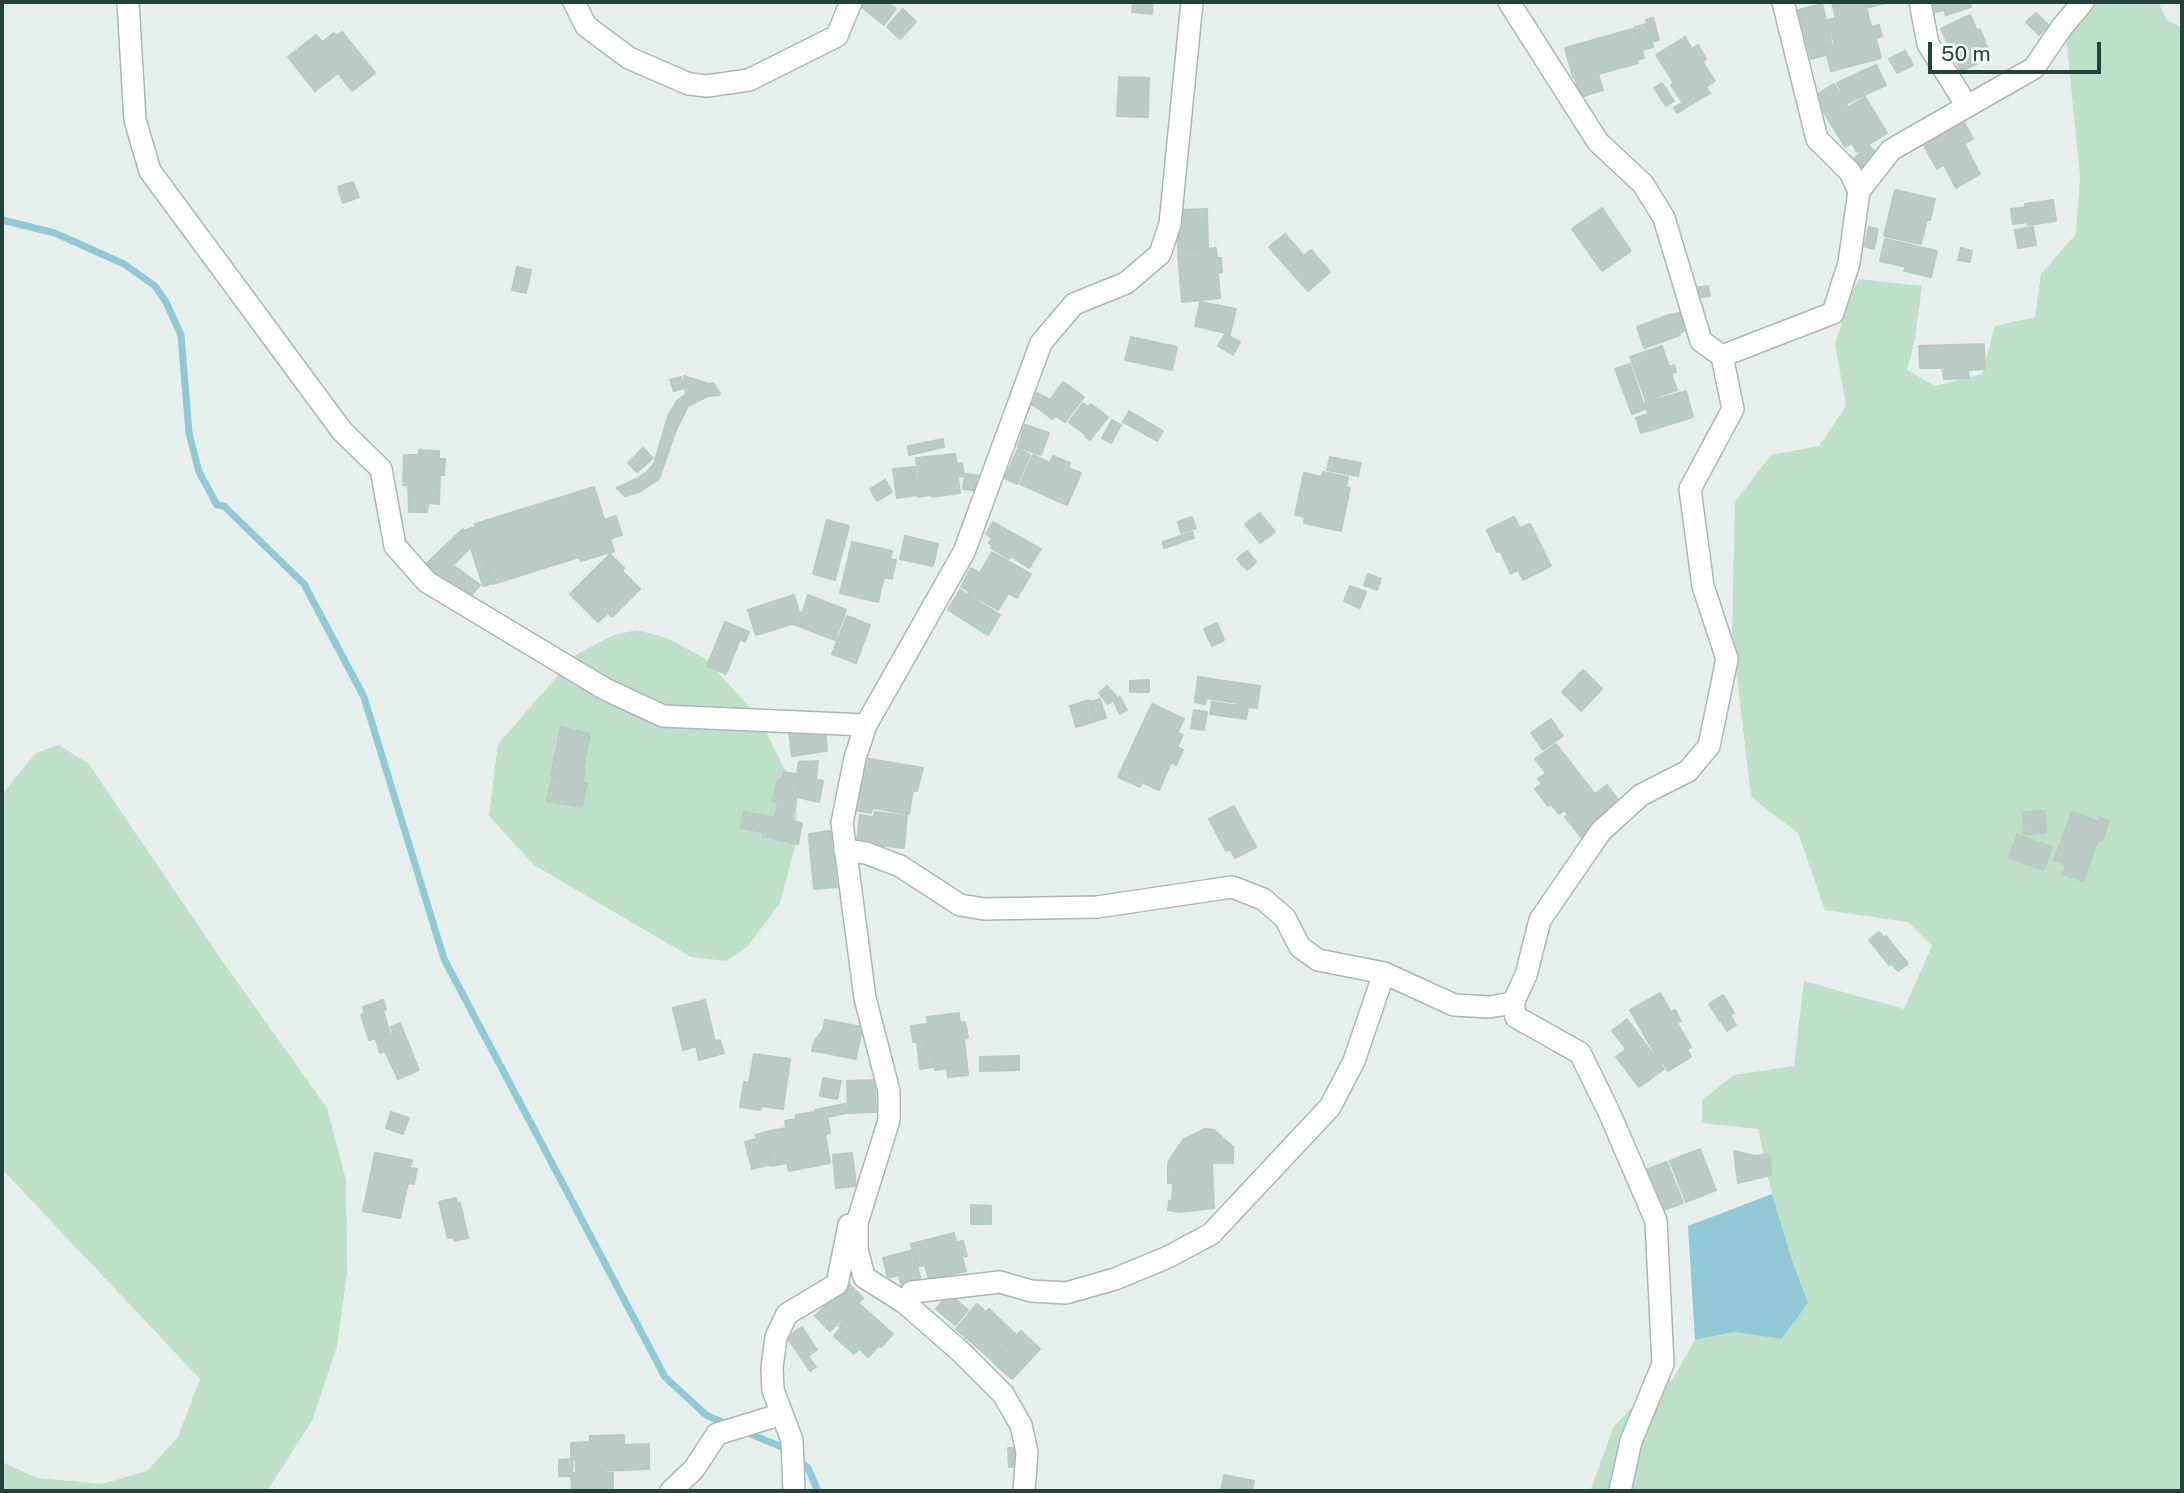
<!DOCTYPE html>
<style>
body{margin:0}
#map{position:relative;width:2184px;height:1493px;overflow:hidden;background:#e6efeb;font-family:"Public Sans",sans-serif}
canvas{display:block}
.frame{position:absolute;inset:0;border:4px solid #24423a;pointer-events:none}
.scale{position:absolute;left:1928px;top:42px;width:173px;height:32px;box-sizing:border-box;border:4px solid #24423a;border-top:0;padding-left:9px;font-size:21px;line-height:24px;white-space:nowrap;color:#24423a;-webkit-text-stroke:5px #f7fbf9;paint-order:stroke}
</style>
<div id="map">
<canvas width="2184" height="1493"></canvas>
<div class="frame"></div>
<div class="scale">50 m</div>
</div>
<script>
const context = document.querySelector('canvas').getContext('2d');
context.lineJoin = 'round';
function fill(path, color) {
  context.fillStyle = color;
  context.fill(path, 'evenodd');
}
function poly(rows) {
  const path = new Path2D();
  for (const r of rows) {
    path.moveTo(r[0], r[1]);
    for (let i = 2; i < r.length; i += 2) path.lineTo(r[i], r[i + 1]);
  }
  return path;
}
function stroke(path, color, width, dash) {
  context.strokeStyle = color;
  context.lineWidth = width;
  context.lineCap = dash ? 'butt' : 'round';
  context.setLineDash(dash || []);
  context.stroke(path);
}
fill(poly([
 [2092,2,2158,2,2167,20,2182,27,2182,1491,1590,1491,1614,1426,1643,1396,1673,1379,1695,1340,1733,1332,1782,1339,1808,1303,1792,1260,1772,1194,1758,1129,1702,1123,1702,1100,1734,1075,1794,1066,1804,981,1904,1009,1932,946,1908,922,1825,910,1798,833,1751,797,1732,633,1735,502,1771,455,1819,446,1846,406,1835,344,1849,298,1859,279,1922,286,1915,339,1907,370,1935,386,1982,374,1995,326,2035,317,2041,274,2076,234,2080,177,2066,38],
 [637,630,667,638,706,659,759,718,797,794,796,843,780,903,748,946,726,961,691,957,534,865,489,816,498,744,577,654,614,635],
 [59,745,89,764,218,955,327,1108,346,1180,347,1273,337,1346,312,1421,267,1491,2,1491,2,1462,37,1478,102,1484,147,1471,178,1437,200,1379,2,1169,2,794,36,753]
]), '#bfe0c8');
fill(poly([
 [1772,1194,1792,1260,1808,1303,1782,1339,1733,1332,1695,1340,1688,1226]
]), '#8ec9d4');
stroke(poly([
 [2,220,55,233,124,264,155,286,166,302,181,335,189,433,199,472,217,505,224,506,304,584,364,697,444,959,665,1377,706,1415,729,1425],
 [743,1431,782,1447,808,1468,818,1491]
]), '#8ec9d4', 7);
const building = poly([
 [861,2,887,2,896,9,884,25,859,5,861,2],
 [1133,2,1153,2,1152,14,1132,12,1133,2],
 [1832,2,1885,2,1885,3,1835,16,1832,2],
 [1932,2,1970,2,1971,7,1946,15,1944,10,1935,12,1932,2],
 [1822,4,1832,45,1823,47,1825,55,1811,59,1798,10,1822,4],
 [903,9,916,22,900,39,887,27,903,9],
 [1867,10,1871,27,1879,25,1882,36,1876,38,1881,58,1831,71,1825,48,1835,46,1828,20,1867,10],
 [2036,13,2049,26,2039,35,2026,22,2036,13],
 [1970,15,1977,31,1980,29,1991,57,1961,71,1941,29,1970,15],
 [1653,18,1659,40,1652,42,1646,20,1653,18],
 [1647,24,1653,47,1642,50,1635,27,1647,24],
 [1636,28,1644,58,1573,77,1565,48,1636,28],
 [342,32,375,73,352,91,338,73,315,91,288,57,316,35,322,42,334,33,337,36,342,32],
 [1685,37,1692,49,1698,45,1706,59,1702,61,1715,81,1682,102,1671,85,1674,83,1656,55,1685,37],
 [1905,51,1913,65,1897,73,1889,59,1905,51],
 [1636,59,1638,63,1598,74,1603,90,1580,97,1575,77,1636,59],
 [1876,65,1886,85,1847,103,1837,83,1876,65],
 [1119,77,1149,78,1148,117,1117,116,1119,77],
 [1662,83,1674,101,1666,106,1654,88,1662,83],
 [1834,84,1848,107,1865,97,1887,133,1857,152,1852,143,1845,147,1814,96,1834,84],
 [1706,87,1710,93,1677,113,1674,108,1706,87],
 [1962,118,1973,139,1964,144,1980,174,1956,188,1944,165,1937,169,1921,140,1962,118],
 [1868,145,1876,153,1862,167,1854,159,1868,145],
 [353,182,359,197,343,203,338,187,353,182],
 [1895,190,1935,199,1930,220,1927,219,1921,244,1884,236,1895,190],
 [2053,200,2056,221,2028,225,2025,204,2053,200],
 [2026,207,2028,222,2013,224,2011,209,2026,207],
 [1602,208,1631,251,1602,271,1572,229,1602,208],
 [1207,209,1208,247,1178,250,1179,218,1184,218,1184,210,1207,209],
 [1869,227,1878,229,1874,249,1864,246,1869,227],
 [2033,227,2036,245,2018,248,2015,230,2033,227],
 [1285,234,1304,256,1311,250,1330,272,1308,291,1269,247,1285,234],
 [1885,239,1937,251,1931,277,1904,271,1906,267,1880,261,1885,239],
 [1216,248,1217,258,1221,258,1222,272,1218,272,1220,298,1182,302,1178,252,1216,248],
 [1961,248,1972,251,1970,262,1958,260,1961,248],
 [517,267,531,270,526,293,512,290,517,267],
 [1708,286,1710,296,1696,298,1695,288,1708,286],
 [1200,302,1236,309,1230,334,1195,326,1200,302],
 [1682,312,1688,329,1679,333,1673,315,1682,312],
 [1672,314,1680,335,1644,348,1637,327,1672,314],
 [1225,334,1240,342,1233,355,1218,346,1225,334],
 [1131,337,1177,347,1172,370,1125,360,1131,337],
 [1984,344,1985,369,1968,370,1969,378,1944,379,1943,368,1920,368,1919,346,1984,344],
 [1662,346,1669,367,1674,365,1676,372,1671,373,1677,390,1646,401,1630,357,1662,346],
 [1630,364,1645,409,1632,414,1615,369,1630,364],
 [684,376,709,384,713,383,720,393,719,395,708,396,688,406,676,430,659,479,639,492,625,496,617,488,636,479,647,472,654,464,668,416,677,401,686,394,684,376],
 [681,377,684,388,674,391,670,380,681,377],
 [1063,382,1084,397,1065,422,1056,416,1052,419,1042,411,1063,382],
 [1686,391,1693,417,1641,433,1636,418,1648,414,1645,403,1686,391],
 [1037,393,1050,400,1042,411,1032,405,1037,393],
 [1083,403,1088,407,1091,404,1108,417,1090,440,1085,436,1086,435,1069,422,1083,403],
 [1129,411,1163,431,1157,441,1123,422,1129,411],
 [1112,420,1121,425,1111,443,1102,438,1112,420],
 [1025,425,1049,433,1041,455,1018,447,1025,425],
 [943,439,944,447,909,455,908,446,943,439],
 [643,448,653,458,637,472,628,463,643,448],
 [1018,449,1030,455,1017,484,1005,478,1018,449],
 [419,450,439,451,439,459,445,459,444,475,440,475,439,504,428,503,427,512,409,512,408,485,403,485,404,455,419,455,419,450],
 [955,454,957,464,962,463,964,476,958,477,960,493,932,497,930,479,919,480,916,458,955,454],
 [1033,455,1050,463,1053,456,1070,463,1068,468,1081,473,1067,505,1020,484,1033,455],
 [1330,457,1361,463,1358,476,1327,470,1330,457],
 [915,467,918,495,897,498,893,469,915,467],
 [1323,472,1348,477,1346,487,1350,488,1341,531,1304,523,1305,517,1295,515,1304,473,1322,477,1323,472],
 [965,474,982,476,980,491,963,489,965,474],
 [930,479,932,495,918,497,916,480,930,479],
 [885,480,892,492,877,501,870,489,885,480],
 [594,487,614,551,581,561,579,557,493,584,475,524,594,487],
 [1260,513,1275,532,1260,543,1245,524,1260,513],
 [616,516,622,535,610,539,604,520,616,516],
 [1192,517,1196,528,1181,533,1178,522,1192,517],
 [1514,517,1520,528,1530,524,1551,566,1523,580,1518,570,1511,574,1500,551,1497,552,1487,530,1514,517],
 [827,520,849,526,835,580,813,574,827,520],
 [993,522,1041,549,1029,568,1011,556,1009,559,991,548,993,546,989,543,992,538,986,534,993,522],
 [476,527,493,583,483,586,465,530,476,527],
 [463,529,469,549,453,565,480,585,467,600,425,565,463,529],
 [1192,532,1194,538,1164,548,1163,542,1192,532],
 [905,536,938,544,933,566,900,559,905,536],
 [852,542,892,551,890,559,896,560,892,579,884,577,878,602,840,593,852,542],
 [1247,551,1256,562,1247,570,1237,559,1247,551],
 [992,552,1031,574,1017,598,1008,593,998,610,968,593,969,591,961,587,971,568,980,573,992,552],
 [610,554,624,568,622,571,640,589,612,617,608,613,598,622,570,594,610,554],
 [1368,574,1381,579,1377,590,1364,585,1368,574],
 [1350,586,1366,592,1360,608,1344,601,1350,586],
 [960,590,1000,615,988,635,948,610,960,590],
 [794,595,799,612,794,614,792,624,756,635,748,610,794,595],
 [808,595,846,610,835,640,793,624,795,614,803,612,808,595],
 [847,616,870,625,856,663,832,654,847,616],
 [725,622,749,632,745,642,740,639,726,674,707,666,725,622],
 [1217,623,1224,640,1212,646,1204,629,1217,623],
 [1583,670,1602,689,1581,711,1562,692,1583,670],
 [1198,677,1260,686,1257,708,1238,706,1238,703,1206,698,1205,704,1195,702,1198,677],
 [1149,680,1149,692,1130,692,1130,681,1149,680],
 [1107,686,1116,696,1108,704,1099,693,1107,686],
 [1120,697,1127,710,1120,714,1113,700,1120,697],
 [1100,699,1106,718,1096,721,1090,702,1100,699],
 [1089,700,1096,721,1076,727,1070,706,1089,700],
 [1212,702,1248,707,1246,719,1210,714,1212,702],
 [1152,704,1184,719,1177,733,1183,735,1177,747,1183,750,1176,765,1171,762,1159,790,1142,782,1140,787,1118,777,1152,704],
 [1194,710,1207,712,1204,730,1191,728,1194,710],
 [1551,719,1563,736,1543,750,1531,733,1551,719],
 [561,727,590,734,583,769,585,770,583,782,551,775,561,727],
 [825,727,827,751,792,756,789,732,825,727],
 [1556,744,1595,794,1568,815,1564,810,1559,814,1551,804,1548,806,1535,789,1542,784,1538,779,1546,773,1535,759,1556,744],
 [865,758,923,768,917,791,913,790,909,814,872,808,871,813,855,810,865,758],
 [818,761,816,778,797,773,799,762,818,761],
 [784,772,801,775,792,819,775,815,778,802,773,801,778,779,782,780,784,772],
 [801,776,823,781,819,802,797,797,801,776],
 [552,777,587,784,582,807,547,801,552,777],
 [1607,785,1622,805,1581,837,1565,817,1607,785],
 [1234,806,1256,847,1235,858,1230,849,1226,851,1209,819,1234,806],
 [2045,811,2046,833,2024,834,2023,812,2045,811],
 [744,812,766,816,762,832,741,828,744,812],
 [875,812,907,816,904,848,876,845,876,842,857,840,860,815,874,817,875,812],
 [2072,812,2099,822,2100,818,2109,821,2102,841,2098,840,2083,881,2063,874,2066,865,2054,860,2072,812],
 [766,816,802,823,798,844,762,836,766,816],
 [830,831,832,845,810,847,809,834,830,831],
 [2017,835,2052,847,2044,870,2009,858,2017,835],
 [832,847,837,887,814,889,810,849,832,847],
 [1879,932,1884,938,1886,936,1908,964,1898,971,1891,963,1889,965,1869,940,1879,932],
 [1660,993,1671,1012,1675,1010,1681,1021,1677,1023,1691,1047,1661,1064,1630,1010,1660,993],
 [1723,995,1734,1013,1720,1021,1709,1004,1723,995],
 [383,1000,386,1009,383,1010,390,1034,369,1040,361,1015,365,1013,363,1007,383,1000],
 [705,1000,715,1041,683,1050,673,1008,705,1000],
 [959,1013,960,1023,965,1022,968,1038,964,1039,967,1065,935,1070,933,1053,928,1054,925,1036,929,1036,927,1017,959,1013],
 [1730,1015,1736,1025,1727,1031,1721,1021,1730,1015],
 [1627,1019,1641,1038,1626,1049,1612,1031,1627,1019],
 [825,1020,862,1027,856,1059,820,1052,825,1020],
 [400,1023,419,1070,398,1079,385,1051,380,1053,376,1040,393,1033,391,1027,400,1023],
 [927,1024,929,1036,925,1036,928,1054,933,1053,934,1067,920,1069,917,1042,913,1042,911,1026,927,1024],
 [824,1028,820,1052,812,1051,814,1042,824,1028],
 [1641,1038,1664,1069,1639,1087,1616,1057,1641,1038],
 [720,1040,724,1053,699,1060,696,1046,720,1040],
 [1687,1049,1691,1057,1668,1071,1663,1063,1687,1049],
 [754,1054,790,1059,783,1109,761,1106,760,1110,740,1107,744,1082,749,1083,754,1054],
 [1019,1056,1019,1070,980,1071,980,1057,1019,1056],
 [967,1066,968,1075,948,1077,947,1068,967,1066],
 [823,1078,841,1081,837,1099,820,1096,823,1078],
 [875,1080,876,1112,848,1113,847,1081,875,1080],
 [845,1104,847,1113,827,1117,827,1114,816,1117,815,1110,845,1104],
 [391,1112,409,1118,403,1134,386,1128,391,1112],
 [815,1112,816,1117,827,1114,830,1133,825,1134,830,1163,789,1171,787,1163,771,1166,767,1148,773,1147,770,1131,786,1128,785,1121,796,1119,796,1115,815,1112],
 [1205,1129,1214,1130,1233,1147,1233,1163,1168,1162,1183,1140,1205,1129],
 [770,1131,773,1147,767,1148,771,1164,752,1169,745,1142,757,1139,756,1135,770,1131],
 [1700,1149,1716,1190,1686,1202,1670,1161,1700,1149],
 [1734,1151,1755,1156,1769,1154,1771,1175,1738,1183,1734,1151],
 [375,1153,412,1160,410,1168,417,1169,414,1184,408,1183,400,1218,363,1211,375,1153],
 [852,1153,856,1186,836,1188,833,1155,852,1153],
 [1667,1162,1683,1203,1658,1212,1643,1171,1667,1162],
 [1168,1164,1212,1164,1214,1208,1179,1212,1168,1210,1169,1201,1172,1201,1173,1183,1168,1183,1168,1164],
 [456,1198,457,1203,460,1203,468,1238,455,1241,454,1237,448,1238,439,1202,456,1198],
 [971,1205,991,1206,991,1224,971,1224,971,1205],
 [954,1233,956,1242,963,1241,967,1256,962,1257,966,1271,929,1280,925,1265,917,1267,911,1244,954,1233],
 [913,1250,922,1284,902,1289,899,1275,888,1278,883,1258,913,1250],
 [848,1283,863,1298,830,1331,815,1316,848,1283],
 [949,1294,968,1310,955,1325,936,1309,949,1294],
 [858,1303,893,1334,881,1347,879,1345,868,1357,860,1349,863,1346,854,1354,834,1336,841,1328,839,1326,858,1303],
 [977,1304,986,1312,989,1309,1016,1335,993,1361,956,1329,977,1304],
 [802,1327,817,1350,808,1356,816,1367,810,1371,787,1337,802,1327],
 [1021,1331,1040,1349,1012,1379,993,1362,1021,1331],
 [624,1435,624,1445,649,1444,649,1469,576,1472,576,1459,571,1460,571,1443,590,1442,590,1436,624,1435],
 [1008,1448,1017,1448,1018,1466,1009,1467,1008,1448],
 [573,1459,572,1476,559,1476,559,1460,573,1459],
 [571,1473,613,1473,613,1491,572,1491,571,1473],
 [1224,1475,1254,1481,1252,1491,1221,1491,1224,1475]
]);
fill(building, '#bbcac4');
stroke(building, '#b8c9c2', 2);
const minor = poly([
 [128,2,135,120,150,171,342,431,381,469,395,546,427,582,605,689,663,716,866,725],
 [574,2,586,26,629,58,689,84,707,86,749,80,837,36,851,2],
 [1509,2,1598,142,1643,184,1664,218,1701,341,1722,356,1833,313,1849,263,1859,191,1850,172,1817,139,1783,2],
 [1920,2,1928,44,1967,106],
 [1859,191,1891,150,2034,68,2062,27,2083,2],
 [845,850,866,853,900,866,960,905,984,909,1097,907,1232,887,1263,899,1285,918,1300,947,1318,960,1384,973,1454,1005,1489,1007,1513,1003,1526,975,1540,920,1601,831,1641,795,1688,771,1709,746,1727,659,1703,586,1690,489,1733,409,1722,356],
 [1513,1003,1516,1017,1580,1053,1609,1112,1656,1221,1663,1364,1631,1441,1620,1491],
 [905,1303,912,1292,1000,1282,1031,1291,1066,1293,1115,1279,1168,1257,1211,1234,1330,1107,1354,1061,1384,973],
 [671,1491,694,1469,717,1434,782,1414],
 [794,1491,792,1440,773,1390,772,1368,776,1337,787,1314,837,1284,849,1225],
 [1024,1491,1027,1452,1021,1425,1003,1394,961,1352,905,1303,864,1277,857,1249,857,1223,889,1120,889,1091,865,998,842,823,855,758,866,725,964,552,1041,343,1074,304,1126,283,1160,254,1170,224,1192,2]
]);
stroke(minor, '#a8b8b2', 24);
stroke(minor, '#fff', 21);
</script>
